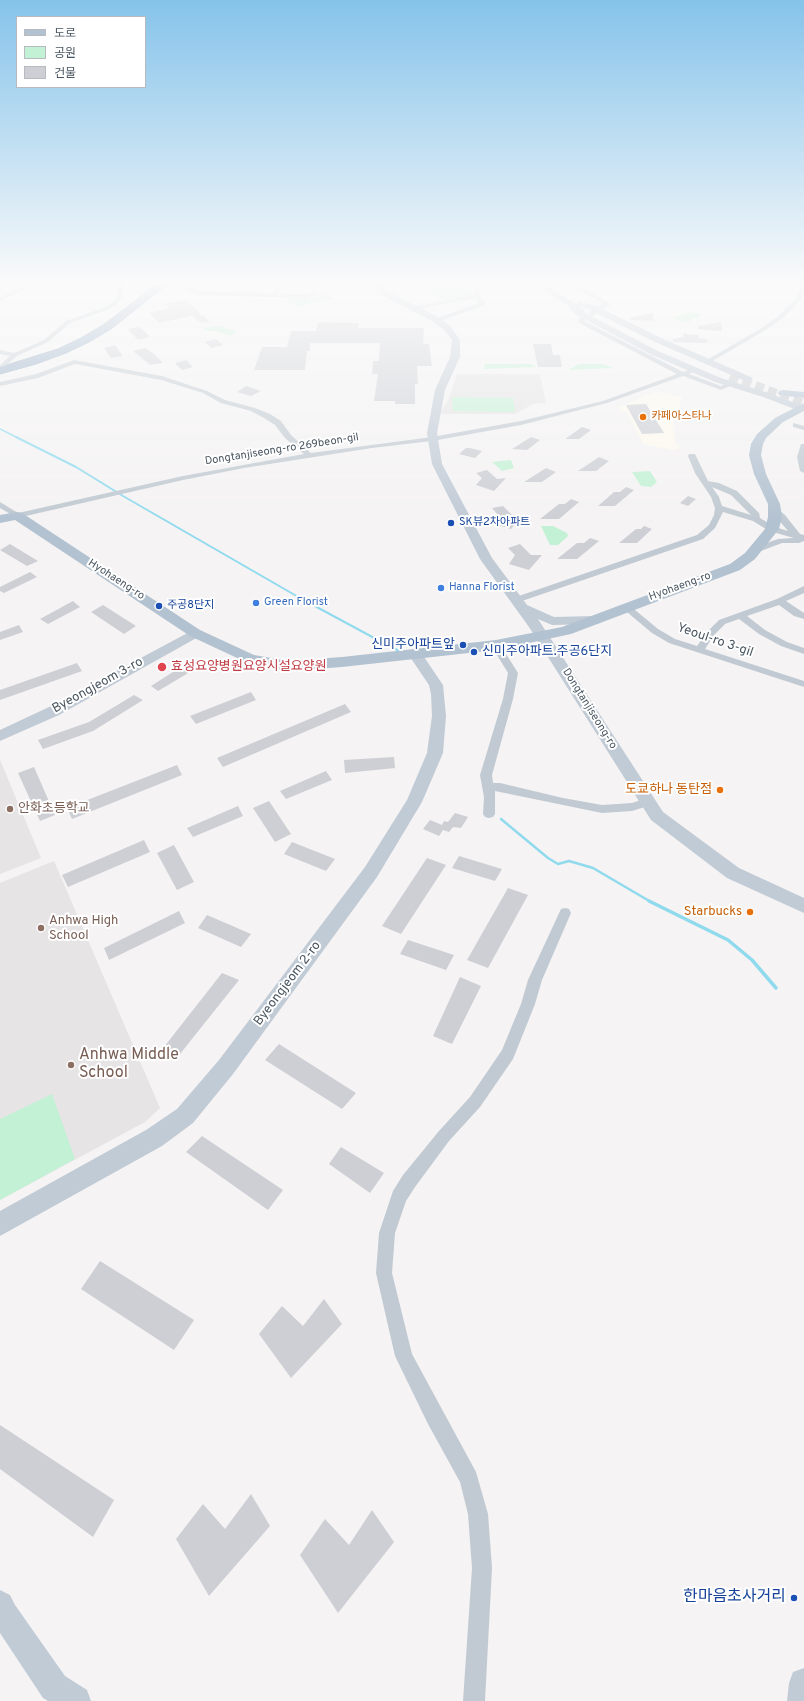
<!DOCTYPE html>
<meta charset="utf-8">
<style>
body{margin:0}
#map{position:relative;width:804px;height:1701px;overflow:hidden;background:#f5f3f3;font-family:Overpass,"Noto Sans KR",sans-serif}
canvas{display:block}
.legend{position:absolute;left:16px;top:16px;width:130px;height:72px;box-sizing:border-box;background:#fff;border:1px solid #b7bbc0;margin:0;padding:5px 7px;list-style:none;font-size:12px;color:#4a5661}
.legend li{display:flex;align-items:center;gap:8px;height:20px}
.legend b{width:20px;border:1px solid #b7bbc0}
</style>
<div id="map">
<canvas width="804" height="1701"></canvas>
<ul class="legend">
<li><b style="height:5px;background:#b3c2d1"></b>도로</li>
<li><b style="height:11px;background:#c3f1d5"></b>공원</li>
<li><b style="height:11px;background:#cdcfd5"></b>건물</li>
</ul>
</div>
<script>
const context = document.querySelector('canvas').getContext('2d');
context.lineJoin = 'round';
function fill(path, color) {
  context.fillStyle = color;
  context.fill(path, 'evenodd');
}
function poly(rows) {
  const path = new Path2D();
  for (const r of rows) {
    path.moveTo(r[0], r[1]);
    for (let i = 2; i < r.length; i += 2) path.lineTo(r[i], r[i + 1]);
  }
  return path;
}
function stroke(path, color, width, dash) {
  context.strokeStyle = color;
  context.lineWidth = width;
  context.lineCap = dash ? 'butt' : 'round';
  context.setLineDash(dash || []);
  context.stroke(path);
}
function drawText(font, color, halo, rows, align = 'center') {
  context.font = font + ' Overpass,"Noto Sans KR",sans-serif';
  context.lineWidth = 4;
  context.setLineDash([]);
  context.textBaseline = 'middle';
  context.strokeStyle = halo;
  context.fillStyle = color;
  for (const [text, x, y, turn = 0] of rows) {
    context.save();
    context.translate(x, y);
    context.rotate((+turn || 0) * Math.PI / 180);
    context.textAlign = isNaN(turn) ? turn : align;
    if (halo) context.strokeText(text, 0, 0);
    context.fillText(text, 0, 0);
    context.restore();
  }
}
fill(poly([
 [655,392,682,397,679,406,673,416,675,441,680,448,672,450,643,444,628,414,618,408]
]), '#fdf9ef');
fill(poly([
 [457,374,540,374,546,403,533,404,515,414,440,414,449,398],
 [0,760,41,858,0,874],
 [54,861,160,1108,145,1122,0,1200,0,883]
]), '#e6e4e5');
fill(poly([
 [417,284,472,284,473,296,444,300],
 [326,293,336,299,295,307,285,298,310,298],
 [691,312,699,314,701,316,692,319,689,322,686,323,671,318],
 [211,326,223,326,227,329,237,331,233,335,227,335,216,331,208,331,204,328],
 [485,364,531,364,536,367,484,369],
 [579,364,604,364,613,368,568,370],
 [452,397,513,398,515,412,453,411],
 [511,460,514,468,502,471,492,462],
 [650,471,657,482,651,487,641,486,632,472],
 [541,526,553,526,567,533,568,536,558,545,550,545],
 [52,1094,75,1159,0,1200,0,1119]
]), '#c3f1d5');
stroke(poly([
 [0,429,18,438]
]), '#90daee', 1.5);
stroke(poly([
 [16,437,76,467,123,496,300,598,376,639]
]), '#90daee', 2);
stroke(poly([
 [374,638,399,651],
 [501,819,548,858,558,864,569,861,593,868,651,902]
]), '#90daee', 2.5);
stroke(poly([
 [649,901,728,940,752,960,776,988]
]), '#90daee', 3.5);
fill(poly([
 [186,300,200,313,200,315,204,316,210,322,201,323,192,316,159,323,149,313,170,308,164,304],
 [652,313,654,321,631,320,630,318],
 [318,322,359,323,358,328,424,328,423,344,429,344,432,366,417,366,418,384,415,384,415,404,395,404,395,401,374,401,378,374,372,374,373,361,379,361,380,343,310,343,310,351,307,351,305,370,254,370,262,347,287,347,291,331,316,331],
 [721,322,722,331,698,329,698,326],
 [139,327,142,329,150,337,138,340,128,329],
 [683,333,691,335,698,334,699,338,708,340,707,343,673,342,673,339,684,337],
 [216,339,223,345,212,348,205,342],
 [533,344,551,344,553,355,560,355,562,367,538,367],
 [115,345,123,356,111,358,104,348],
 [145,348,153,353,163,363,150,365,133,351],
 [186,360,193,367,182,370,175,363],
 [246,386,261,391,251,396,237,392],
 [646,404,664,433,642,434,626,405],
 [582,427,591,430,579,439,565,439],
 [531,437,540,440,527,450,512,449],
 [466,448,470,448,482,451,475,458,459,454],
 [599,457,609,461,596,471,578,471],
 [546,468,556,472,542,482,524,482],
 [487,470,497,479,506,478,494,491,476,485,482,478,476,473],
 [626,487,634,490,615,506,598,506,614,492,620,492],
 [688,496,696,499,688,506,680,503],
 [571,499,579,502,559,519,540,519,559,504,565,504],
 [503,506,513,516,523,515,511,529,492,523,498,515,492,508],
 [644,526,652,529,637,543,619,543,636,529,641,529],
 [590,538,599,541,577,559,557,559,577,543,584,543],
 [10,544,38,561,27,566,0,550],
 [520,544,531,555,542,555,529,570,509,564,515,555,508,548],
 [30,572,37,577,4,593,0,591,0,587],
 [73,601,80,607,48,624,40,619],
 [103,605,136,626,124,634,91,612],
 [19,625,23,632,0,640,0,632],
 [77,663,82,671,0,700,0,690],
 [187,663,195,669,158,691,151,686],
 [251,692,256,700,196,724,190,716],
 [134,695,143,700,93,731,43,749,38,740,89,722],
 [345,704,351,712,223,767,217,758],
 [394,757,395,768,345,773,344,760],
 [177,765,182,775,72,819,67,808],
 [34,767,55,815,40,821,18,773],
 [326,771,332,780,286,799,280,791],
 [269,801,291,834,275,842,253,808],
 [238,806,243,816,193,837,187,828],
 [455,813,468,817,461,828,453,827,449,832,443,830,439,836,423,829,430,820,442,825,444,821,448,822],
 [144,840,150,852,68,887,62,875],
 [292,842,335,859,326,871,284,854],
 [174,845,194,882,177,890,157,853],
 [459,856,502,869,495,881,452,868],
 [427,858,446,865,401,934,382,926],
 [508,888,528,895,488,968,467,960],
 [179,911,185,923,109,960,104,948],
 [207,915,251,934,241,947,198,928],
 [408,940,454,955,446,970,400,954],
 [222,973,239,980,180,1054,164,1047],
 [460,977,481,986,452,1044,433,1036],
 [279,1044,356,1093,342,1109,265,1060],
 [202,1136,283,1190,268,1210,186,1152],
 [341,1147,384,1173,370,1193,329,1164],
 [100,1261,194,1320,174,1350,81,1289],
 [324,1299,342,1324,291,1378,259,1334,282,1306,303,1326],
 [0,1425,114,1500,93,1537,0,1469],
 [251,1494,270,1526,209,1596,176,1539,203,1504,225,1529],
 [372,1510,394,1542,338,1613,300,1555,325,1519,349,1545]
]), '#cdcfd5');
stroke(poly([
 [582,319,603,307]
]), '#caccce', 6, [6, 3]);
stroke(poly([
 [730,376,804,404]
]), '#caccce', 9, [9, 4.5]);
const highway = poly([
 [157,284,168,284,111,329,89,342,66,353,36,364,0,374,0,367,58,349,81,338,103,325,157,284]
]);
stroke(highway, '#7690ad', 1);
fill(poly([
 [28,284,36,284,0,301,0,297,28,284],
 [117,284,123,284,123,296,116,305,107,310,70,323,48,342,17,356,3,368,0,369,0,365,10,356,0,354,0,350,14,353,44,340,66,321,103,308,112,303,117,296,117,284],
 [189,284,195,284,192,289,199,291,273,293,276,288,284,284,291,284,280,290,279,294,307,294,315,292,318,294,307,298,199,295,187,291,189,284],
 [473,284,479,284,480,296,486,304,485,305,437,322,435,321,435,319,479,303,476,298,411,310,408,308,474,295,473,284],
 [569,284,576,284,611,304,605,308,601,308,600,307,604,304,569,284],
 [801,284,804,284,802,299,783,318,764,331,709,363,705,363,705,361,760,329,779,316,796,298,801,284],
 [582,317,585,319,584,321,683,372,694,368,697,370,696,371,689,374,721,386,732,382,735,384,721,390,683,376,607,403,521,425,432,441,372,448,244,468,183,480,17,518,0,508,0,502,18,513,183,476,304,454,285,438,275,425,264,418,251,411,221,403,203,393,161,380,75,364,38,378,0,386,0,382,36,374,74,360,162,376,207,391,225,400,255,408,270,414,281,421,291,435,311,453,432,437,521,421,603,401,677,374,579,323,579,319,582,317],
 [793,423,804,426,804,430,793,427,793,423],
 [801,444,804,444,804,473,800,471,797,457,801,444],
 [689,454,695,454,708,481,719,483,737,491,759,513,760,518,775,527,788,531,771,511,772,509,778,509,785,515,800,534,804,535,804,541,799,543,782,543,761,551,755,551,754,549,755,547,778,539,794,538,769,531,753,521,723,512,715,528,703,539,519,602,513,602,511,600,513,598,697,535,709,525,714,515,715,508,711,497,695,473,688,456,689,454],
 [712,487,731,495,751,515,722,506,719,497,712,487],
 [804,586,804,593,786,601,804,613,804,619,794,616,779,605,747,616,765,630,787,642,804,648,804,654,781,646,759,634,739,619,725,624,714,635,705,649,804,681,804,687,669,643,652,633,621,607,623,605,629,605,658,629,675,639,697,646,708,631,719,620,777,599,804,586],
 [496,642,499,643,518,673,513,699,492,775,493,783,500,783,563,798,602,805,632,803,647,798,651,799,653,802,651,805,632,811,602,813,495,791,495,814,493,817,489,818,485,817,483,814,484,797,480,775,503,699,508,673,491,645,496,642],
 [565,908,569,909,571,913,542,980,535,1004,513,1059,480,1107,449,1141,415,1187,406,1201,395,1233,392,1273,412,1354,476,1472,488,1514,492,1568,485,1701,463,1701,472,1568,468,1514,460,1482,428,1424,395,1356,376,1273,379,1233,393,1191,403,1175,439,1131,470,1097,502,1050,521,1004,528,980,561,909,565,908]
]), '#c1cad2');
fill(poly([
 [372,284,381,284,389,292,440,318,451,327,460,340,460,357,445,390,437,433,442,464,492,558,527,605,554,617,595,616,600,617,602,620,600,623,595,624,552,625,538,619,663,812,739,868,804,898,804,913,727,878,651,820,529,627,480,559,432,464,427,433,435,390,450,357,452,340,445,331,434,322,383,296,372,284],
 [534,284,544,284,578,305,578,302,581,302,594,305,661,338,751,377,753,379,748,382,745,381,655,342,588,309,579,306,584,309,584,312,593,317,658,351,721,378,769,393,803,406,804,409,800,411,797,410,763,397,715,382,652,355,575,314,568,306,534,284],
 [195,629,200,630,202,633,200,636,59,715,0,741,0,730,49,707,195,629],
 [415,650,420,651,443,685,446,716,443,753,422,802,377,877,233,1074,193,1123,162,1146,0,1236,0,1211,146,1130,177,1109,219,1060,365,867,407,800,427,753,432,716,431,694,429,685,408,654,410,651,415,650],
 [0,1590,10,1595,15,1605,65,1676,87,1690,91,1701,48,1701,43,1698,0,1633,0,1590],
 [804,1668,804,1701,787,1701,789,1683,793,1672,804,1668]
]), '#c1cbd6');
fill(poly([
 [783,390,804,392,804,398,779,395,778,393,779,391,783,390],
 [804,403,804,411,783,422,766,438,763,444,761,455,766,474,780,504,782,517,779,529,755,559,740,570,571,634,496,650,342,667,289,671,250,664,190,636,15,520,0,523,0,515,17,512,22,513,200,630,254,655,289,661,342,657,496,640,562,627,730,564,745,553,765,529,768,517,768,504,754,474,749,455,751,444,757,434,775,418,804,403]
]), '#b3c2d1');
fill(highway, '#8ba5c1');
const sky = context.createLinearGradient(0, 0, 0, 522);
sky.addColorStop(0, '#85c3ea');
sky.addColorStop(0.54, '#fafafa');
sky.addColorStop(1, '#fafafa00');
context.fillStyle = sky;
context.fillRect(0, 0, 804, 522);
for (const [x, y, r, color] of [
 [643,417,4,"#e8710a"],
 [451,523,4,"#1a4fb4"],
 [441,588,4,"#3f7fe0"],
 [256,603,4,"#3f7fe0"],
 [159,606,4,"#1a4fb4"],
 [463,645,4,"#1a4fb4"],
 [474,652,4,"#1a4fb4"],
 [162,667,5,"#e0444e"],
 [720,790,4,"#e8710a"],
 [10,809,4,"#8d6e63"],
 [750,912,4,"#e8710a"],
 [41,928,4,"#8d6e63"],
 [71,1065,4,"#8d6e63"],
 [794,1598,4,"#1a4fb4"]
]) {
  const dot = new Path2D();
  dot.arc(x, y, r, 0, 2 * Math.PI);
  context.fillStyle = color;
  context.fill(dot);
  stroke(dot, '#fff', 1.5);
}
drawText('11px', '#c56008', '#fff', [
 ["카페아스타나",651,417]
], 'left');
drawText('11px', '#4a5661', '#fff', [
 ["Dongtanjiseong-ro 269beon-gil",282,450,-9],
 ["Hyohaeng-ro",116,580,33],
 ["Hyohaeng-ro",680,587,-20],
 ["Dongtanjiseong-ro",589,709,58]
]);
drawText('11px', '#164399', '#fff', [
 ["SK뷰2차아파트",459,523],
 ["주공8단지",167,606]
], 'left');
drawText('11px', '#366cbe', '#fff', [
 ["Hanna Florist",449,588],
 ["Green Florist",264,603]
], 'left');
drawText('13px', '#4a5661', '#fff', [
 ["Yeoul-ro 3-gil",715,641,19],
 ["Byeongjeom 3-ro",98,686,-29],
 ["Byeongjeom 2-ro",288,984,-53]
]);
drawText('13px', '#164399', '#fff', [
 ["신미주아파트앞",455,645],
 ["신미주아파트.주공6단지",482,652,"left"]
], 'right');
drawText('13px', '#be3a42', '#fff', [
 ["효성요양병원요양시설요양원",171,667]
], 'left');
drawText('13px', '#c56008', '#fff', [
 ["도쿄하나 동탄점",712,790],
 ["Starbucks",742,912]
], 'right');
drawText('13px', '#785e54', '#fff', [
 ["안화초등학교",18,809],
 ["Anhwa High",49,921],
 ["School",49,936]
], 'left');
drawText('16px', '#785e54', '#fff', [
 ["Anhwa Middle",79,1056],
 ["School",79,1074]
], 'left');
drawText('16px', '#164399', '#fff', [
 ["한마음초사거리",786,1598]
], 'right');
</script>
